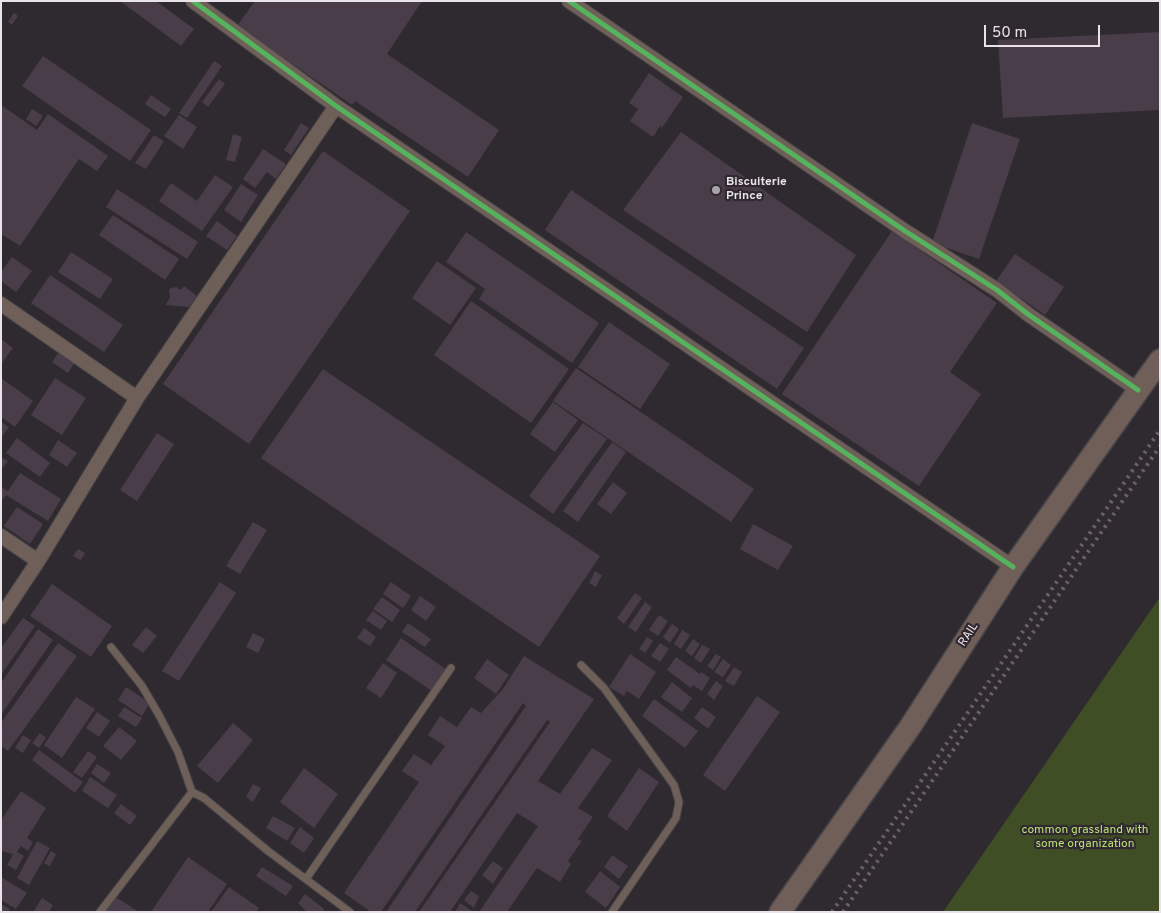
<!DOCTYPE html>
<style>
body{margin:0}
#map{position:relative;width:1161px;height:913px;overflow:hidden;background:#2f2a2f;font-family:Overpass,sans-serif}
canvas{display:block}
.frame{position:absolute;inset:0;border:2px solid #e9e4e9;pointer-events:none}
.scale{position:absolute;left:984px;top:25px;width:116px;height:22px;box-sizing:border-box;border:2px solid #e9e4e9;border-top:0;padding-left:6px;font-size:15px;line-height:18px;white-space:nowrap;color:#e9e4e9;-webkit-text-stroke:4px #302930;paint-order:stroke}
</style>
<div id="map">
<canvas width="1161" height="913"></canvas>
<div class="frame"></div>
<div class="scale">50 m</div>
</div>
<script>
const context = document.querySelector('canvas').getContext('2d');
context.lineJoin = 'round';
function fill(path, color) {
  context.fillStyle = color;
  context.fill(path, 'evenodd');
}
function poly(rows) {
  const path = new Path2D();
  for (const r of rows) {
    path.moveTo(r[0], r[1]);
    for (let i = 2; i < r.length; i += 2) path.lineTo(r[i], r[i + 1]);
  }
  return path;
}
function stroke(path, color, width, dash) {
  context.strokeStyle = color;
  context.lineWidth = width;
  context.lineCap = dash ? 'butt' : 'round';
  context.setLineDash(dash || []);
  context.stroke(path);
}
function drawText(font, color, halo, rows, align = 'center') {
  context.font = font + ' Overpass,sans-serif';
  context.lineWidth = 4.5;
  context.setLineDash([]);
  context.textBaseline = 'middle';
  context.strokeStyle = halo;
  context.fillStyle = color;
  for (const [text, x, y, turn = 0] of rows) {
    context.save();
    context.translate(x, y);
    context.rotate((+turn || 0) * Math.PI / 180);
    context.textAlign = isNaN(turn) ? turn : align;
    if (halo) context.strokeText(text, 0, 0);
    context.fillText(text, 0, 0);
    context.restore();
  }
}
fill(poly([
 [1160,597,1160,912,943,912]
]), '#404e26');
fill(poly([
 [120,1,156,1,194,29,181,46],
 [255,1,422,1,387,54,499,130,468,177,355,101,352,105,237,26],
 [14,13,18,16,12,25,8,22],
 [1160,32,1160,110,1003,118,998,40],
 [43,56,151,130,130,161,22,86],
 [214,61,222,66,187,118,179,113],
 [649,73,683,97,662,128,660,126,653,137,630,121,638,109,629,103],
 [219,79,225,84,208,107,202,102],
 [151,95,171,109,165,117,145,104],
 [1,105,37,130,48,114,108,156,97,171,79,159,20,246,1,234],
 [32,109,43,116,36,126,26,119],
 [179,115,197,127,183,149,164,136],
 [301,123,309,128,291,155,284,150],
 [972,123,1020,139,979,259,932,243],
 [681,132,856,255,807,332,623,210],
 [233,134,242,137,235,162,226,160],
 [154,135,164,141,146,169,135,163],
 [263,149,286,164,276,179,267,172,255,188,243,179],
 [323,151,410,211,249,444,163,384],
 [215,175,233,187,202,231,159,201,171,183,197,201],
 [241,184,258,195,241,222,224,210],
 [117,189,198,242,187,259,106,207],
 [571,190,804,348,777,389,545,230],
 [113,215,179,259,165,280,99,235],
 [217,221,237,236,227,250,206,236],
 [892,231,997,303,950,372,981,394,919,486,782,394],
 [466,232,599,323,572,363,479,299,485,289,446,262],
 [71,252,113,279,100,299,58,272],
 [1015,254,1064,287,1045,315,996,281],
 [12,257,32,271,16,292,1,281,1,272],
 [437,261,476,288,450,325,412,298],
 [50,275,123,325,104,352,31,303],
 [184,286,197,296,189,307,166,305,170,297,169,289,176,287,181,290],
 [471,301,569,369,531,423,434,355],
 [609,322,670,364,640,409,578,367],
 [1,339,13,348,1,364],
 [59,352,75,362,68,373,52,362],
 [576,368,754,489,731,522,553,401],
 [323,369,600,556,539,647,261,458],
 [1,378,33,401,15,427,1,417],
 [55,378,86,398,62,435,31,415],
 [553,402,578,420,555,452,530,434],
 [1,422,9,427,1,438],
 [583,423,607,439,553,514,529,496],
 [157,433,174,444,137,501,120,490],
 [17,438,50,463,40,477,6,453],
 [58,440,77,453,67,467,49,455],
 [612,442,626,452,578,522,563,511],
 [1,457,8,461,1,470],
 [20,473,61,499,48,521,6,495,1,502,1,487,8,491],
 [613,482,627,493,611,514,597,504],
 [17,507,43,524,30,544,4,526],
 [253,522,267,530,240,574,226,566],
 [753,524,793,546,778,570,740,549],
 [78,549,85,553,81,560,73,556],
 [595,571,602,575,596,587,589,583],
 [220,582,236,593,179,681,162,671],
 [391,582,411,596,403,608,383,594],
 [52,584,112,626,91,657,30,616],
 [635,593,642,598,624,624,617,618],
 [420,596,436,607,426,621,411,610],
 [382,597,400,610,392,622,373,609],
 [645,602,652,607,636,632,628,627],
 [373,611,387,621,381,630,366,620],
 [659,615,668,621,658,636,649,630],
 [23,618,35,626,1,675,1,648],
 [408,623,431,639,425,647,402,632],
 [672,624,679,629,670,643,663,637],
 [146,627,157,636,143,653,132,645],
 [364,628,376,637,370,646,357,638],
 [38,629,53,640,1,715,1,683],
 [682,630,690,635,681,649,674,644],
 [253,633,265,639,258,653,246,647],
 [647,637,653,641,645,653,639,649],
 [401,638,447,670,432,691,386,660],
 [693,639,700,644,692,656,685,651],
 [58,643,77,656,8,751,1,746,1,723],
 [660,643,669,649,660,662,651,656],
 [702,645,710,649,701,663,694,658],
 [630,654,656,672,639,699,627,691,624,696,609,687],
 [716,654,721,657,713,670,707,666],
 [524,656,594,699,538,781,560,794,592,748,612,760,578,808,593,817,578,839,582,841,568,861,571,864,560,882,537,868,507,912,479,912,538,826,517,813,450,912,419,912,550,722,547,720,415,912,386,912,526,706,523,703,381,912,371,912,344,893,419,782,402,771,414,754,431,765,445,746,428,735,440,716,457,727,471,707,481,713,503,689],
 [676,657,700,674,701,672,710,678,702,691,693,685,691,688,667,670],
 [487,659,509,675,496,694,474,678],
 [723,659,731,665,723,677,714,672],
 [383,663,397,673,381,698,366,688],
 [734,667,742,672,734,686,725,681],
 [716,681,723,686,714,700,707,694],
 [672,682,692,698,682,712,661,697],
 [126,687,150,703,142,716,118,700],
 [757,696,780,712,725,791,703,775],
 [76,697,95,709,62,758,44,745],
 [654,699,698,731,685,748,642,716],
 [124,707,142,718,136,727,118,716],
 [702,707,716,717,708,729,694,718],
 [97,712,110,721,99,737,86,728],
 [233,723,253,740,218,783,197,766],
 [119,727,137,741,121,760,103,746],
 [40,733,46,738,39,748,32,743],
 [23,735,31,740,23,753,15,748],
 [39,750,83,782,75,793,32,760],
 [88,751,97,757,82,778,73,772],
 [97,764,111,773,104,783,91,773],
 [304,768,338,794,314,828,280,802],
 [639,768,659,782,627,831,607,816],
 [90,777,117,795,108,808,82,791],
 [253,784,261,788,253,802,246,797],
 [21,791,46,808,27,838,33,842,28,851,21,846,17,852,24,856,16,870,7,865,13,854,1,851,1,820],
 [121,804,137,816,130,825,114,813],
 [273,816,295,828,287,841,266,828],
 [300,827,314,838,304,853,290,843],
 [37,841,50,848,29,885,17,878],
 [51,851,56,854,50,866,44,863],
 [612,855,628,866,619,879,604,867],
 [188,857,227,884,208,912,151,912],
 [493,861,503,868,493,884,482,875],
 [262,867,293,886,286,896,256,876],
 [600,871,620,887,606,908,585,892],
 [1,877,27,893,16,909,1,900],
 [229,887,259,908,256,912,211,912],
 [471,891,479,896,474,908,464,900],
 [305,894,324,909,323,912,307,912,298,903],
 [114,896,139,912,104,912],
 [42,898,53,905,49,912,33,912],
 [460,903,474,912,455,912],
 [1,904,10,909,8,912,1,912]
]), '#493d4a');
const service = poly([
 [111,647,142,686,159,715,178,752,192,792,204,798,268,851,350,912],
 [581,665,604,688,674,785,679,802,676,818,612,912],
 [306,879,451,668],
 [100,912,192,792]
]);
const minor = poly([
 [193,1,336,106,1013,567],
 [569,1,905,231,997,290,1029,315,1138,390],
 [1,304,137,398],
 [1,536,38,561],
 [1,617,38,561,137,398,336,106]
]);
const primary = poly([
 [780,912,910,727,1013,567,1160,360]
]);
stroke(service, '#484548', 9);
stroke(minor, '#484548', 16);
stroke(primary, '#484548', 24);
stroke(service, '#6f5f59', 7);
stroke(minor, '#6f5f59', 14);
stroke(primary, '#705e58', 21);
stroke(poly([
 [832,912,1160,430],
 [843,912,1160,446]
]), '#6b6362', 4, [2.5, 5]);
stroke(poly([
 [193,1,336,106,1013,567],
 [569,1,905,231,997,290,1029,315,1138,390]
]), '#56b35d', 5);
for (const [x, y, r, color] of [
 [716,190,5,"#a8a3a8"]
]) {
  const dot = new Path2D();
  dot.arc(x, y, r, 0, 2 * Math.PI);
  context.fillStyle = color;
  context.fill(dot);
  stroke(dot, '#302930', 2);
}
drawText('bold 12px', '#e9e4e9', '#302930', [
 ["Biscuiterie",726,183],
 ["Prince",726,197]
], 'left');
drawText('12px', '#e9e4e9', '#302930', [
 ["RAIL",969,635,-57]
]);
drawText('12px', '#b9e075', '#302930', [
 ["common grassland with",1085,831],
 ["some organization",1085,845]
]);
</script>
